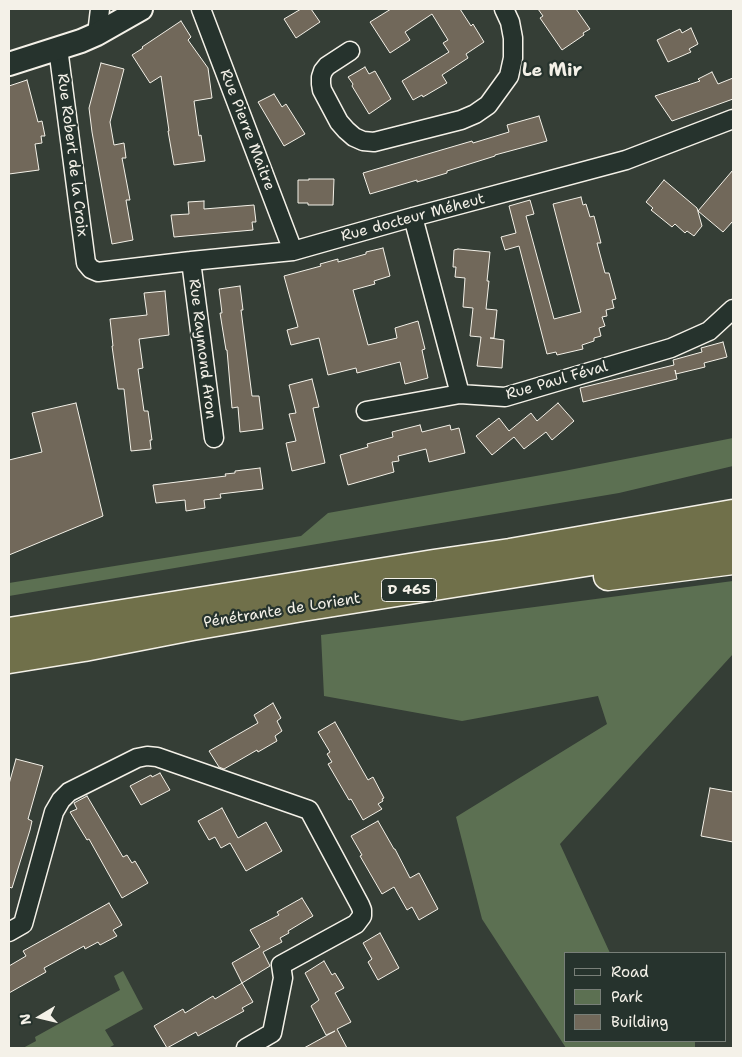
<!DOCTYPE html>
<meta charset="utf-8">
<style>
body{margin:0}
#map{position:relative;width:742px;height:1057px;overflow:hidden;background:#353e36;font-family:"Shantell Sans",sans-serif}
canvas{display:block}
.frame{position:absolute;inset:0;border:10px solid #f4f1e8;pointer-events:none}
.legend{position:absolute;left:564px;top:952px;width:162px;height:90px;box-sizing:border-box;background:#26332d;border:1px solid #787f78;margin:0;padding:6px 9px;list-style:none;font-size:15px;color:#f4f1e8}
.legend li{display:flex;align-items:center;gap:10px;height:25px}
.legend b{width:25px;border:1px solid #787f78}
.north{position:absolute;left:15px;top:992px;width:50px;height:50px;-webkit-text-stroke:4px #26332d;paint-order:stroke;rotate:261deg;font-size:14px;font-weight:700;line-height:20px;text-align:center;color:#f4f1e8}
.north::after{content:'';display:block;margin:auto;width:18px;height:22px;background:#f4f1e8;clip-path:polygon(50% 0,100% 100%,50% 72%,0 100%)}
</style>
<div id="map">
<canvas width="742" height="1057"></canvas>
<div class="frame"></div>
<ul class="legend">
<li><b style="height:6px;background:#26332d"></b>Road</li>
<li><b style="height:14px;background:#5c7052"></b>Park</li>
<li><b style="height:14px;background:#71685a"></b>Building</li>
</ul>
<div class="north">N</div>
</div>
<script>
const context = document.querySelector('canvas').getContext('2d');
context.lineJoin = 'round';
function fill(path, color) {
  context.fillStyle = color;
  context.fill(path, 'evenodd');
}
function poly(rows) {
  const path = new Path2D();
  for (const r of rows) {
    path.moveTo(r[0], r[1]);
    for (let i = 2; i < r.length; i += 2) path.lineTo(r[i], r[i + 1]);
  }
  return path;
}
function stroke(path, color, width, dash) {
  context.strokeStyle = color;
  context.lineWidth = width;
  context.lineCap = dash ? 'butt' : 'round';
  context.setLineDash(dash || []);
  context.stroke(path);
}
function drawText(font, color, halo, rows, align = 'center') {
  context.font = font + ' "Shantell Sans",sans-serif';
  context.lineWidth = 4.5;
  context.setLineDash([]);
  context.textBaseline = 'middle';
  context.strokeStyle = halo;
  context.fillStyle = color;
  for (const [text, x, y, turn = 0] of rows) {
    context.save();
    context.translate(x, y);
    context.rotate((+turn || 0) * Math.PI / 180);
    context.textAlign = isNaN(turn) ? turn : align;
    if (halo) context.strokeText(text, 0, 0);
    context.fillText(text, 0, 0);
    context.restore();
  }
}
fill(poly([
 [733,438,733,466,619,493,9,596,9,583,301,536,328,513,564,471],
 [733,581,733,654,560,844,610,953,566,953,566,1041,695,1041,695,1048,566,1048,482,919,456,817,607,724,598,696,462,721,324,696,321,635],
 [123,971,143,1009,105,1030,114,1045,108,1048,23,1048,36,1041,35,1037,120,990,114,976]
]), '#5c7052');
const building = poly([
 [301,9,311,9,320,22,296,38,284,19,301,9],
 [391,9,460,9,471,26,473,24,484,42,466,54,468,58,442,75,447,83,423,97,422,95,413,100,402,81,449,52,443,43,448,40,432,14,405,32,410,40,390,53,370,22,391,9],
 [538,9,576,9,590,29,583,33,584,35,562,50,540,18,543,16,538,9],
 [181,21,191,37,188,40,208,68,212,98,194,101,199,136,201,135,205,161,174,165,168,131,169,131,161,76,150,83,132,55,143,48,142,47,181,21],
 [691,28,698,44,689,49,691,52,668,62,657,40,680,29,682,33,691,28],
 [101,63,124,69,110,122,114,145,124,143,126,158,122,158,130,200,126,200,133,240,112,244,92,132,89,108,101,63],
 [365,67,369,74,375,71,391,99,369,114,352,86,353,84,348,77,365,67],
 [712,72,718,84,733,78,733,99,672,121,655,96,700,81,698,79,712,72],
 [27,80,38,122,42,121,45,136,41,136,42,143,35,144,39,170,9,174,9,86,27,80],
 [274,94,282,107,286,104,305,134,284,146,258,102,274,94],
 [539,116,547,141,495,155,495,156,447,171,447,173,417,182,417,180,370,194,363,173,472,141,473,143,509,132,507,125,539,116],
 [733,170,733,221,723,232,698,211,733,170],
 [309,179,334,179,333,205,308,205,308,203,298,203,298,180,309,180,309,179],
 [664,180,697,208,702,226,694,236,687,231,685,233,675,224,672,227,651,210,653,208,646,202,664,180],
 [581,197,583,205,586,204,590,217,594,216,601,243,597,243,605,273,609,273,616,299,612,300,614,308,606,310,607,316,602,317,605,326,599,328,601,336,594,338,594,341,582,345,583,349,557,355,556,352,547,354,519,246,505,250,501,237,516,233,509,206,530,200,534,214,526,216,554,319,581,312,553,204,581,197],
 [204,201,204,209,254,205,256,222,252,222,253,230,174,237,171,215,189,214,188,202,204,201],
 [383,248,390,276,374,281,375,284,353,290,368,345,397,338,395,328,418,321,425,349,422,350,428,378,405,384,400,362,357,373,356,368,328,375,319,338,291,345,287,330,298,327,284,276,321,266,320,264,338,259,338,262,366,254,366,252,383,248],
 [458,249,490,252,487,281,489,281,486,309,497,310,494,338,490,338,504,340,502,368,477,366,481,337,470,336,473,308,463,307,465,278,455,277,456,267,453,267,454,250,458,249],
 [240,286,243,310,241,310,252,396,259,396,263,429,240,432,238,407,232,408,227,350,226,350,220,313,222,313,219,289,240,286],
 [165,291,169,335,139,339,143,368,138,369,144,411,148,411,152,440,150,440,151,449,131,451,124,389,118,389,112,346,113,346,110,319,147,315,144,293,165,291],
 [723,342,727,357,704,363,705,367,676,374,675,370,677,379,583,402,580,388,674,365,673,360,702,352,701,348,723,342],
 [312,379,319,407,313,408,325,463,292,471,286,443,296,441,289,414,296,413,289,385,312,379],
 [76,403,103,516,9,555,9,460,42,452,32,413,76,403],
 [558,403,574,421,552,440,546,432,524,449,514,437,492,455,476,436,499,418,509,431,531,413,537,421,558,403],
 [420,425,422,432,450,425,451,430,459,428,465,453,429,462,426,449,398,456,399,461,392,462,394,472,348,485,340,455,368,447,367,444,393,437,392,432,420,425],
 [260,468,263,489,220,494,221,498,204,500,205,508,186,511,185,500,156,503,153,485,226,476,225,474,235,473,235,471,260,468],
 [273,703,281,718,277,721,282,731,275,736,277,741,258,752,257,750,224,769,219,767,209,751,258,723,254,715,273,703],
 [335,722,368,780,373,777,384,798,382,799,383,801,378,804,382,809,363,820,351,799,349,800,328,764,332,762,327,754,330,752,318,732,335,722],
 [16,759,43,766,28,819,32,821,30,830,12,888,9,887,9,784,16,759],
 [160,773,170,790,141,805,130,786,151,775,152,777,160,773],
 [710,788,733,792,733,842,701,836,710,788],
 [87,796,123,857,127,855,132,863,135,861,148,883,122,898,89,839,87,840,70,812,77,809,74,803,87,796],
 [222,808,238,838,266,822,282,851,246,871,230,843,221,848,215,837,209,840,198,821,222,808],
 [378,821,394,849,395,849,410,878,419,873,438,909,419,920,412,907,407,910,394,887,382,894,360,856,362,855,351,836,378,821],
 [302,898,313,916,288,931,289,933,280,938,282,942,263,952,270,966,242,983,232,963,260,947,250,930,279,915,277,912,302,898],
 [109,903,122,925,113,930,117,936,100,945,98,942,85,949,84,946,44,968,46,972,9,993,9,966,26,956,23,951,109,903],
 [380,933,399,968,378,980,368,962,372,959,363,943,380,933],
 [324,961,332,975,335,973,344,988,335,993,351,1022,337,1029,347,1048,304,1048,335,1031,326,1035,311,1006,319,1000,305,973,324,961],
 [242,983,253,1002,242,1008,244,1011,198,1036,196,1032,167,1048,154,1026,183,1009,185,1013,213,996,215,999,242,983]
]);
fill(building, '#71685a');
stroke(building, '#f4f1e8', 1);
const minor = poly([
 [201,9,293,251],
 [97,34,100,9],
 [58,48,86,263,91,269,98,272,191,261,293,251,413,217,626,160,733,119],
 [350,51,327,66,323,71,321,77,321,84,322,90,339,122,346,130,354,137,363,141,374,142,461,120,475,114,488,105,509,76,513,58,513,38,510,22,504,9],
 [413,217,460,394],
 [191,261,214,438],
 [366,411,460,394,505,397,671,348,709,331,733,309],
 [9,932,23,924,54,812,61,800,69,792,137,758,147,756,157,757,309,810,360,905,362,910,362,916,356,924,281,965,283,978,272,1033,246,1048]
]);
const tertiary = poly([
 [9,64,81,41,97,34,141,9]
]);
const trunk = poly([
 [608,576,733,560],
 [9,632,286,588,434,564,510,553,733,514],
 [9,659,84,647,192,626,302,607,623,556,733,534]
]);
stroke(minor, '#f4f1e8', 21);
stroke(tertiary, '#f4f1e8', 26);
stroke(trunk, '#f4f1e8', 31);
stroke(minor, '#26332d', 18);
stroke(tertiary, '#26332d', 22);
stroke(trunk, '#70704a', 28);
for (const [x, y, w] of [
 [409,590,55]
]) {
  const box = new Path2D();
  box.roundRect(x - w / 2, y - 11.5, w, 23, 4);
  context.fillStyle = '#26332d';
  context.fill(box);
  stroke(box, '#f4f1e8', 1);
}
drawText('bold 14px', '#f4f1e8', null, [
 ["D 465",409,590]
]);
drawText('15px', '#f4f1e8', '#26332d', [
 ["Rue Pierre Maitre",247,130,69],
 ["Rue Robert de la Croix",72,155,83],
 ["Rue docteur Méheut",413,218,-15],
 ["Rue Raymond Aron",202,349,83],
 ["Rue Paul Féval",557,381,-16],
 ["Pénétrante de Lorient",282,611,-9]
]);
drawText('bold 18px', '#f4f1e8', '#26332d', [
 ["Le Mir",552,71]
]);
</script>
